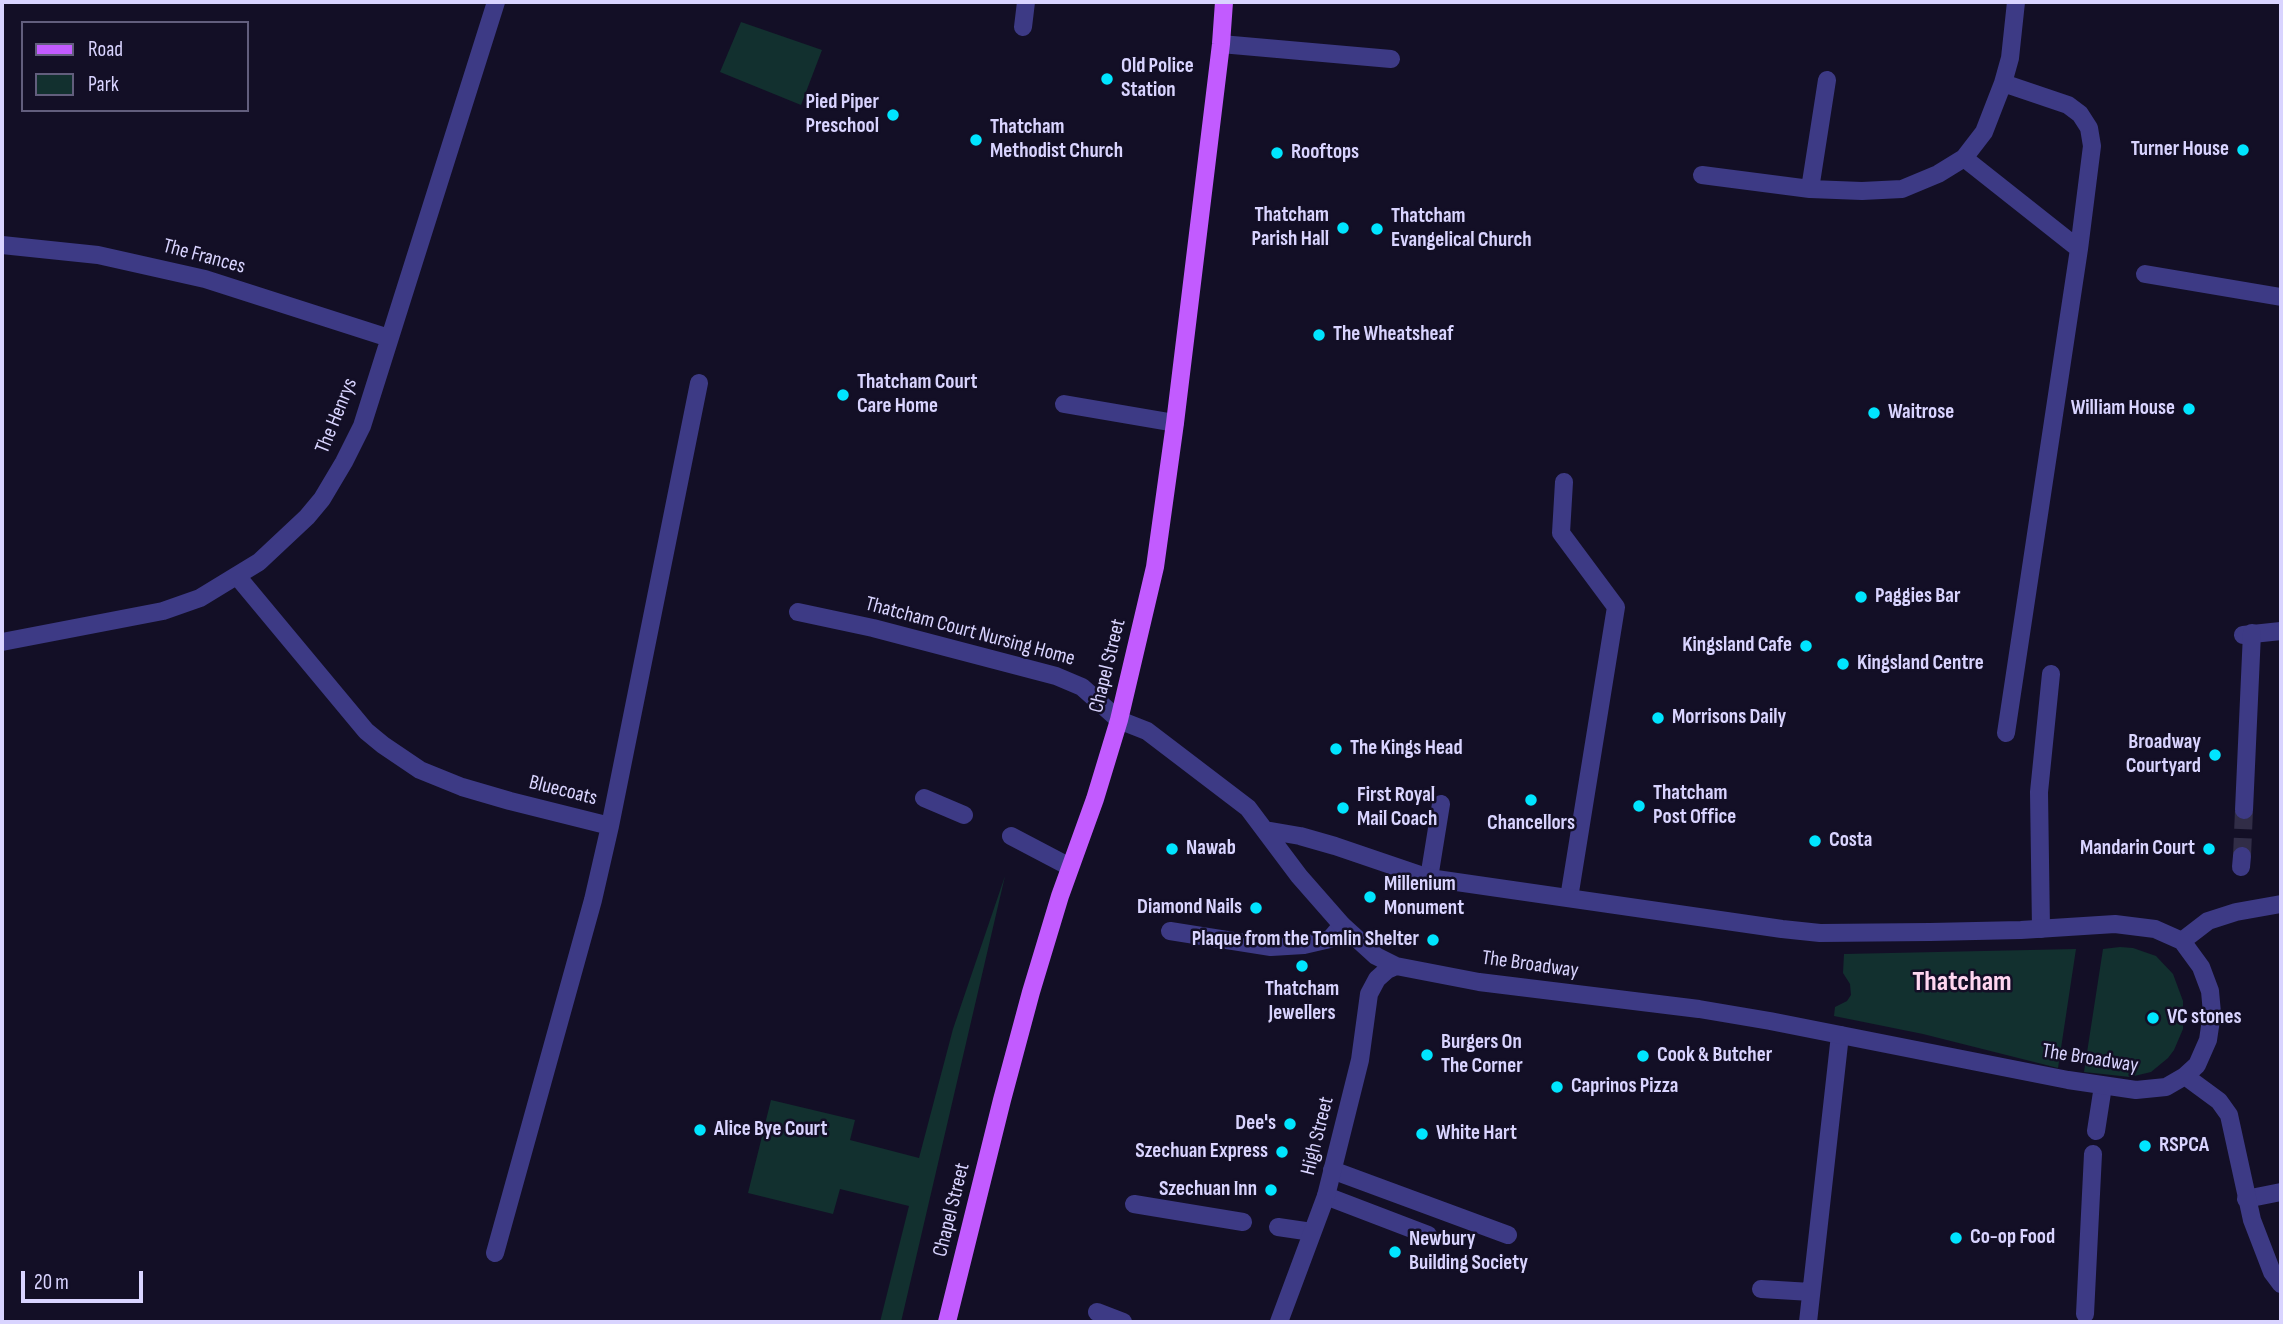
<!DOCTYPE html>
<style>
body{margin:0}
#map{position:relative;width:2283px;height:1324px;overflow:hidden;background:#130f26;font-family:"Sofia Sans Condensed",sans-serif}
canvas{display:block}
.frame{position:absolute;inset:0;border:4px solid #d9d4ff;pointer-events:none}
.legend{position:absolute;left:21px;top:21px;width:228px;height:91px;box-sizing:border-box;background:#130f26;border:2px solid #625e7d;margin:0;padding:9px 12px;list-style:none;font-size:21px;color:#d9d4ff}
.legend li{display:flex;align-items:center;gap:14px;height:35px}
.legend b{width:35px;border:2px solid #625e7d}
.scale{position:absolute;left:21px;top:1271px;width:122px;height:32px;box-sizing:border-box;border:4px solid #d9d4ff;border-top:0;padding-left:9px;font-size:21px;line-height:24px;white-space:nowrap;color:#d9d4ff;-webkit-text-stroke:5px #130f26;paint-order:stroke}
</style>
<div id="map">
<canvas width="2283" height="1324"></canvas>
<div class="frame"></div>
<ul class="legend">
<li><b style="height:9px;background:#c25bff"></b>Road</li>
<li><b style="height:19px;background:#12302f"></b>Park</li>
</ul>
<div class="scale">20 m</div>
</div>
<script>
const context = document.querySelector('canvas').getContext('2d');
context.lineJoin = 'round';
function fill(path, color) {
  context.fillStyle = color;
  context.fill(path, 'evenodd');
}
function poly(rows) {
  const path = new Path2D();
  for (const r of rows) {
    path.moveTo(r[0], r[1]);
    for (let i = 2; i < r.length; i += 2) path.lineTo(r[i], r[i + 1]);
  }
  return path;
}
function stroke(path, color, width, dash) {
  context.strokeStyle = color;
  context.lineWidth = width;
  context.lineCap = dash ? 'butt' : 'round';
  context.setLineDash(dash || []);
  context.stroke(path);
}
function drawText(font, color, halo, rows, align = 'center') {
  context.font = font + ' "Sofia Sans Condensed",sans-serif';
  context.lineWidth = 5;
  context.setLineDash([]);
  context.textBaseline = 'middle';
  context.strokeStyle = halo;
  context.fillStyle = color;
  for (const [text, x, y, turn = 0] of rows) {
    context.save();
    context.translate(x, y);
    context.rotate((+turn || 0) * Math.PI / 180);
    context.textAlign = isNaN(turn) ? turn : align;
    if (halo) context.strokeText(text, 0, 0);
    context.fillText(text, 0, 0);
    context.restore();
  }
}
fill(poly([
 [741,22,822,50,801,105,720,72],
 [1005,876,901,1322,880,1322,909,1206,840,1189,833,1214,748,1193,771,1100,855,1120,850,1140,919,1158,953,1029],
 [2120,947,2133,948,2156,956,2173,974,2183,1001,2183,1029,2174,1050,2168,1058,2151,1072,2130,1077,2084,1072,2103,949],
 [2076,949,2058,1068,1923,1034,1834,1016,1835,1007,1847,1001,1851,995,1850,984,1843,973,1844,954]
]), '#12302f');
stroke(poly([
 [2242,856,2244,810]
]), '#312d47', 18, [18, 9]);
stroke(poly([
 [1023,27,1026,2],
 [1221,44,1391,59],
 [2003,83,2068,105,2080,114,2089,128,2092,146,2079,249,2006,733],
 [1964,158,2079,249],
 [1702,175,1810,189,1862,191,1902,189,1938,174,1964,158,1984,132,2003,83,2010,58,2016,2],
 [1810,189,1827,80],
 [1064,404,1175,423],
 [1564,482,1561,533,1616,607,1569,898],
 [2243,635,2281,631],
 [924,798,964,815],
 [1011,836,1070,867],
 [1429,878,1441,804],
 [2041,929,2039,792,2051,674],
 [1170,931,1271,947,1304,945,1330,939,1342,925],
 [2096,1131,2103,1086],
 [1332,1170,1508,1235],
 [1326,1196,1428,1235],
 [2246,1199,2281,1192],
 [1134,1204,1243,1222],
 [1278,1227,1312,1232],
 [1761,1289,1811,1292],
 [1097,1312,1123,1322],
 [2085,1314,2093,1154],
 [1808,1322,1840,1035]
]), '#3d3a85', 18);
stroke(poly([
 [2244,810,2252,633],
 [2241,867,2242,856]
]), '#3d3a85', 18);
stroke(poly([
 [2,245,98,255,205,279,389,338],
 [2145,274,2281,297],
 [237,576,366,731,383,745,420,770,462,787,510,801,610,826,593,900,495,1253],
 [798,612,873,628,1056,676,1082,687,1119,720],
 [2,642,163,611,200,598,259,562,307,517,322,499,344,462,362,426,496,2],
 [610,826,699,383]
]), '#3d3a85', 18);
stroke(poly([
 [1119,720,1147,731,1248,808,1299,876,1342,925,1376,956,1396,966,1479,982,1699,1009,1770,1021,2068,1080,2136,1090,2166,1087,2185,1076,2197,1065,2208,1040,2212,1013,2210,991,2201,967,2182,941,2155,929,2115,924,2021,930,1930,932,1820,933,1782,929,1429,878,1335,846,1300,836,1265,830],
 [2182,941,2208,921,2236,912,2281,904],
 [2185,1076,2219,1101,2229,1115,2252,1220,2272,1272,2281,1284],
 [1279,1322,1326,1196,1360,1060,1369,994,1377,979,1387,970,1396,966]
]), '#3d3a85', 18);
stroke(poly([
 [947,1322,1002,1100,1031,992,1060,896,1095,799,1119,720,1155,567,1175,423,1221,44,1224,2]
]), '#c25bff', 18);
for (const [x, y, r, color] of [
 [1107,79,7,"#00e5ff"],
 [893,115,7,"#00e5ff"],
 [976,140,7,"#00e5ff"],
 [2243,150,7,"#00e5ff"],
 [1277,153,7,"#00e5ff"],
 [1343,228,7,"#00e5ff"],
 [1377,229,7,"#00e5ff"],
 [1319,335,7,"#00e5ff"],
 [843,395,7,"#00e5ff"],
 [2189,409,7,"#00e5ff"],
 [1874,413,7,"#00e5ff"],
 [1861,597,7,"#00e5ff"],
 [1806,646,7,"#00e5ff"],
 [1843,664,7,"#00e5ff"],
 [1658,718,7,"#00e5ff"],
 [1336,749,7,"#00e5ff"],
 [2215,755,7,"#00e5ff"],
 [1531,800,7,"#00e5ff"],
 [1639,806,7,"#00e5ff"],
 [1343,808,7,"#00e5ff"],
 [1815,841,7,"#00e5ff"],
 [1172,849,7,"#00e5ff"],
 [2209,849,7,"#00e5ff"],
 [1370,897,7,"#00e5ff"],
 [1256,908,7,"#00e5ff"],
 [1433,940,7,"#00e5ff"],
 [1302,966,7,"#00e5ff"],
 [2153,1018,7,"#00e5ff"],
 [1427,1055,7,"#00e5ff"],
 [1643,1056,7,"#00e5ff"],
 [1557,1087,7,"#00e5ff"],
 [1290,1124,7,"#00e5ff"],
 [700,1130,7,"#00e5ff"],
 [1422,1134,7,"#00e5ff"],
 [2145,1146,7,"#00e5ff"],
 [1282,1152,7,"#00e5ff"],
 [1271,1190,7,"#00e5ff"],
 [1956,1238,7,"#00e5ff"],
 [1395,1252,7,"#00e5ff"]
]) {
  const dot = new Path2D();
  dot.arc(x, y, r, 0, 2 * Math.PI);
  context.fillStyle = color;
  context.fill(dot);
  stroke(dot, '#130f26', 2.5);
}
drawText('bold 21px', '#d9d4ff', '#130f26', [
 ["Old Police",1121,67],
 ["Station",1121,91],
 ["Pied Piper",879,103,"right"],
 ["Preschool",879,127,"right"],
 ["Thatcham",990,128],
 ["Methodist Church",990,152],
 ["Turner House",2229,150,"right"],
 ["Rooftops",1291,153],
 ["Thatcham",1329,216,"right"],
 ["Parish Hall",1329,240,"right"],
 ["Thatcham",1391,217],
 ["Evangelical Church",1391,241],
 ["The Wheatsheaf",1333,335],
 ["Thatcham Court",857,383],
 ["Care Home",857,407],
 ["William House",2175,409,"right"],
 ["Waitrose",1888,413],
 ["Paggies Bar",1875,597],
 ["Kingsland Cafe",1792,646,"right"],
 ["Kingsland Centre",1857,664],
 ["Morrisons Daily",1672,718],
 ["Broadway",2201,743,"right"],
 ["Courtyard",2201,767,"right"],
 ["The Kings Head",1350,749],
 ["Thatcham",1653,794],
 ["Post Office",1653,818],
 ["First Royal",1357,796],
 ["Mail Coach",1357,820],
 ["Chancellors",1531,824,"center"],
 ["Costa",1829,841],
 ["Nawab",1186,849],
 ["Mandarin Court",2195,849,"right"],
 ["Millenium",1384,885],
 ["Monument",1384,909],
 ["Diamond Nails",1242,908,"right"],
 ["Plaque from the Tomlin Shelter",1419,940,"right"],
 ["Thatcham",1302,990,"center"],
 ["Jewellers",1302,1014,"center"],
 ["VC stones",2167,1018],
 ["Burgers On",1441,1043],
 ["The Corner",1441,1067],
 ["Cook & Butcher",1657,1056],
 ["Caprinos Pizza",1571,1087],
 ["Dee's",1276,1124,"right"],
 ["Alice Bye Court",714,1130],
 ["White Hart",1436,1134],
 ["RSPCA",2159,1146],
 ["Szechuan Express",1268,1152,"right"],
 ["Szechuan Inn",1257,1190,"right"],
 ["Co-op Food",1970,1238],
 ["Newbury",1409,1240],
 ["Building Society",1409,1264]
], 'left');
drawText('21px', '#d9d4ff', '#130f26', [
 ["The Frances",204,257,15],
 ["The Henrys",337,416,-68],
 ["Thatcham Court Nursing Home",970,632,15],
 ["Chapel Street",1108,666,-76],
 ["Bluecoats",563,791,14],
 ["The Broadway",1530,965,8],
 ["The Broadway",2090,1059,9],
 ["High Street",1318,1136,-76],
 ["Chapel Street",952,1210,-76]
]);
drawText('bold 28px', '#ffd6f0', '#130f26', [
 ["Thatcham",1962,983]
]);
</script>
